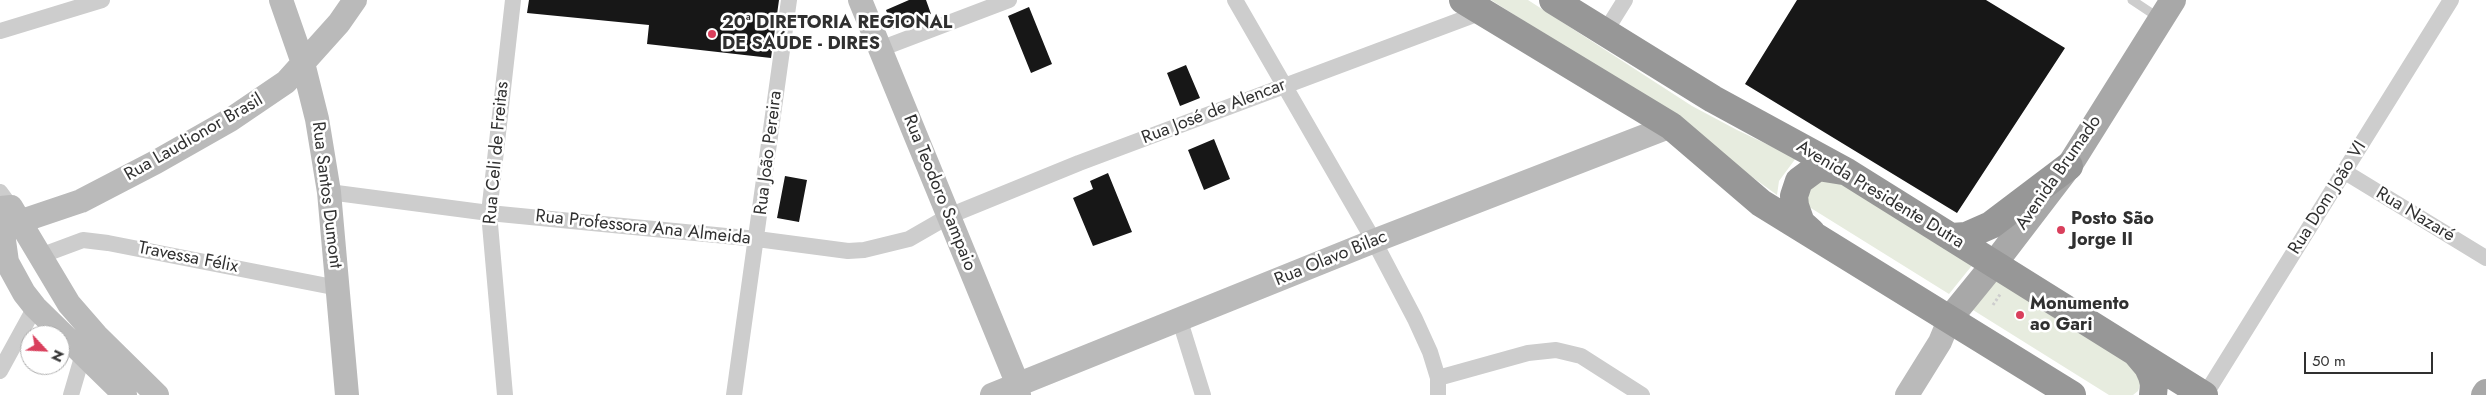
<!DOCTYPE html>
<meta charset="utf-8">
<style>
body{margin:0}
#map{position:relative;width:2486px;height:395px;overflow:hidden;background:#fff;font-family:Jost,sans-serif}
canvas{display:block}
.north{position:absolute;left:20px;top:325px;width:50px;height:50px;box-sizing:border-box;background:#fff;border:1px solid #acacac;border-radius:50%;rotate:115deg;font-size:14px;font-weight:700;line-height:20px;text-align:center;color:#303030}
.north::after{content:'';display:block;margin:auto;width:18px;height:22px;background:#d93f5c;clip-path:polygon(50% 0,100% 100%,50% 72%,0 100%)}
.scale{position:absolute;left:2304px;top:352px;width:129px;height:22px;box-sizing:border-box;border:2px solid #303030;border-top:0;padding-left:6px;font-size:15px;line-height:18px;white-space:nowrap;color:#303030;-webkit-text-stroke:4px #fff;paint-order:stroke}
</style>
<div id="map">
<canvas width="2486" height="395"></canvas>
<div class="north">N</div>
<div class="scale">50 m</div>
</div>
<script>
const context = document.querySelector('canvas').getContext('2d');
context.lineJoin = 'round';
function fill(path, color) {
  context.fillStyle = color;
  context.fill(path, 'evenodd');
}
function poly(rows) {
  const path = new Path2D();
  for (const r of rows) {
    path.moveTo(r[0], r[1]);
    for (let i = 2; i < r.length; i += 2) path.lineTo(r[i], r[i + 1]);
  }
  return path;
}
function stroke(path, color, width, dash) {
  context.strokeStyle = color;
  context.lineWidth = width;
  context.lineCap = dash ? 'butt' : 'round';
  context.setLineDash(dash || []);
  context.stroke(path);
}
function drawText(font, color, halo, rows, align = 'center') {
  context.font = font + ' Jost,sans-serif';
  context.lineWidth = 5;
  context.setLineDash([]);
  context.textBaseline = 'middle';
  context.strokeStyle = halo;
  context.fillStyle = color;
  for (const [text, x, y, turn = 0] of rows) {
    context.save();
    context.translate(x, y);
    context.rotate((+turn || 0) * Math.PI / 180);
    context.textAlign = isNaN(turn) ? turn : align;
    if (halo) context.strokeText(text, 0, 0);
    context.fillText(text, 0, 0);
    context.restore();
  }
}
fill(poly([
 [1491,0,1528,0,1692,106,1737,130,1796,158,1779,181,1777,195,1628,87],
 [1824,172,1974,263,1949,294,1806,205,1806,182],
 [1991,275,2132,362,2141,382,2138,391,2133,395,2109,395,1965,305]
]), '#e7ecdf');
fill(poly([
 [529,0,779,0,771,58,647,44,649,25,527,13],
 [909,0,926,0,931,14,893,29,886,10],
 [1797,0,1986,0,2065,48,1957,213,1745,84],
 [1029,7,1052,64,1031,73,1008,16],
 [1186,65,1200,98,1180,106,1167,73],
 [1214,139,1230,179,1204,190,1188,150],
 [1108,173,1132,232,1093,246,1073,198,1093,189,1090,181],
 [785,176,807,180,799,222,777,218]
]), '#171717');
stroke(poly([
 [1993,305,2001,293]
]), '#cdcdcd', 3, [2.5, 2.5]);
stroke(poly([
 [2132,0,2159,18]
]), '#cdcdcd', 9);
stroke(poly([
 [1235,0,1374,241,1415,319,1430,352,1438,378,1438,395],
 [0,31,102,0],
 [1605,32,1625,0],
 [880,49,1009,0],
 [2345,172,2486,258],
 [0,192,11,207],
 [329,192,489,213,757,239,848,251,864,250,909,239,949,216,1079,163,1482,12],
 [40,256,83,240,108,243,338,288],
 [1180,321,1203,395],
 [0,371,35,307],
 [1438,378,1528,353,1556,350,1581,356,1642,395],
 [71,395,83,354],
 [505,395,489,213,513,0],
 [734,395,789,0],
 [2205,395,2451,0]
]), '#cdcdcd', 16);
stroke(poly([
 [281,0,303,63,317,119,329,192,347,395],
 [860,0,1018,385,1019,395],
 [0,208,11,207,69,304,96,335,157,395],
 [0,212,7,262,24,293,35,307,125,395],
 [1,228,81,201,156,162,230,120,286,82,339,23,355,0],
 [992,395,1374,241,1671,126],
 [1907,395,1940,342,1950,318]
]), '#bababa', 24);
stroke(poly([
 [1950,318,1994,264,2069,166,2173,0],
 [2484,395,2486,392]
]), '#a8a8a8', 26);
stroke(poly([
 [1463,0,1671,126,1761,203,2072,395],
 [1553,0,1713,99,1847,172,2204,395],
 [1811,232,1801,223,1795,206,1794,196,1799,181,1818,167,1843,171],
 [1951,237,1966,236,1991,225,2069,166],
 [2137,354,2148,367,2152,376,2154,384,2153,395]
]), '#979797', 28);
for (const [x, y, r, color] of [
 [712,34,5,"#d93f5c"],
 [2061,230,5,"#d93f5c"],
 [2020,315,5,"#d93f5c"]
]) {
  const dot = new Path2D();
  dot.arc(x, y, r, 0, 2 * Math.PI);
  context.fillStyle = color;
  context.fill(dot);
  stroke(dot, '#fff', 2);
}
drawText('bold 18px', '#303030', '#fff', [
 ["20ª DIRETORIA REGIONAL",722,24],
 ["DE SAÚDE - DIRES",722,45],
 ["Posto São",2071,220],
 ["Jorge II",2071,241],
 ["Monumento",2030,305],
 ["ao Gari",2030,326]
], 'left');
drawText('18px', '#303030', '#fff', [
 ["Rua José de Alencar",1214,112,-21],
 ["Rua Laudionor Brasil",194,138,-30],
 ["Rua Celi de Freitas",497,153,-85],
 ["Rua João Pereira",769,153,-83],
 ["Avenida Brumado",2059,173,-55],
 ["Rua Teodoro Sampaio",939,193,68],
 ["Rua Santos Dumont",326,195,83],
 ["Avenida Presidente Dutra",1880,195,31],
 ["Rua Dom João VI",2328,198,-58],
 ["Rua Nazaré",2415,215,31],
 ["Rua Professora Ana Almeida",643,228,6],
 ["Travessa Félix",188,258,11],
 ["Rua Olavo Bilac",1331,259,-22]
]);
</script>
